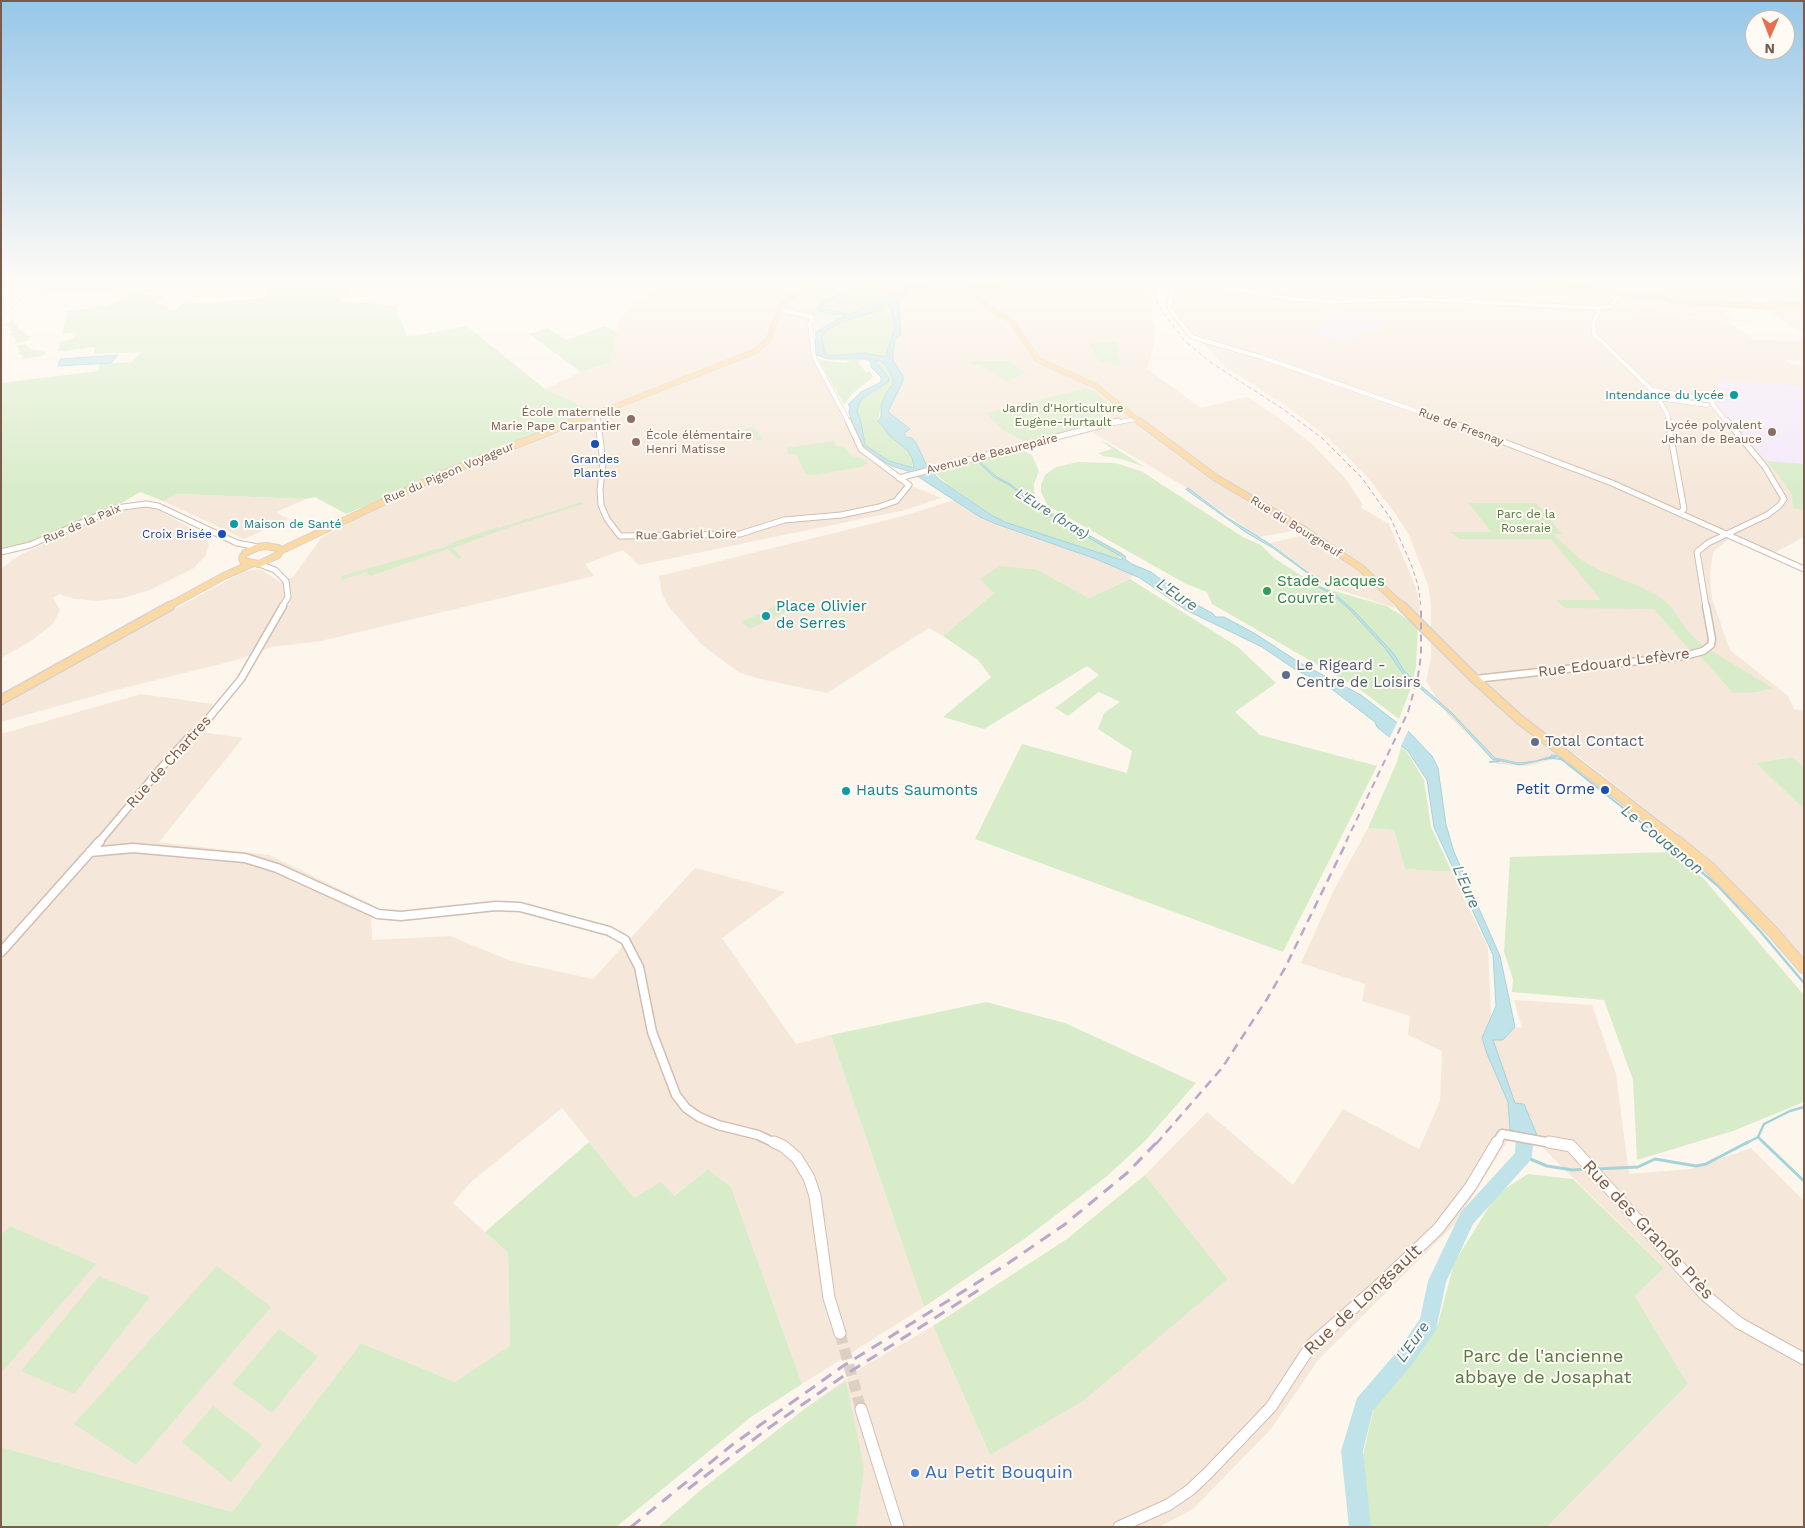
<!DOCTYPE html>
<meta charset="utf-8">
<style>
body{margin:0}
#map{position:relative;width:1805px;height:1528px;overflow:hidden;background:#fdf6ec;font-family:"Work Sans",sans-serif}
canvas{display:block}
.frame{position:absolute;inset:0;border:2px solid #7a5c4d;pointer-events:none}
.north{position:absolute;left:1745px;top:10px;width:50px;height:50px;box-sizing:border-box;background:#fffaf3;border:1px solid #cabbb1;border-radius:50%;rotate:181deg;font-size:14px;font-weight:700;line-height:20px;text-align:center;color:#7a5c4d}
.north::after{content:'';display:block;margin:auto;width:18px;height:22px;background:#e76f51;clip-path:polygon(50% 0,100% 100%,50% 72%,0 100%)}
</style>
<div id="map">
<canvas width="1805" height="1528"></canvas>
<div class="frame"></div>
<div class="north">N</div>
</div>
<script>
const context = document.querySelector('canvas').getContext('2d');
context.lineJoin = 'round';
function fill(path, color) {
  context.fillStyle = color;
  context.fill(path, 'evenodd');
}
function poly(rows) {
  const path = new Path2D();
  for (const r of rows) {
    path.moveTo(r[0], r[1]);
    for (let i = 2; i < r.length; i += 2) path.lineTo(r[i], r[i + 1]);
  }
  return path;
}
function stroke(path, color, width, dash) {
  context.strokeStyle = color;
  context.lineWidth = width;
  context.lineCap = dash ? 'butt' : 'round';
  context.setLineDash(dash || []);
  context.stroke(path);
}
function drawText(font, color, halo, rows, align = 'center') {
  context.font = font + ' "Work Sans",sans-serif';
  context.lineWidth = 4;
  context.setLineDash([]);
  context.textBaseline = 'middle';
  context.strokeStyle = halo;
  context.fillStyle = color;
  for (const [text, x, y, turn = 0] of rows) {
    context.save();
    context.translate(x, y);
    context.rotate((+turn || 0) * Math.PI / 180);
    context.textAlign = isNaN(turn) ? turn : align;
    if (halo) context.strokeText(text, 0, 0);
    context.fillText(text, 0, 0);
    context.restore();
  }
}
fill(poly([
 [658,278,856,278,857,283,842,284,802,299,819,303,812,315,838,319,816,332,810,332,812,356,845,419,858,449,900,481,941,498,905,510,639,565,623,550,585,564,594,576,321,641,271,647,237,660,112,691,1,722,1,706,68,667,245,571,260,569,280,582,293,577,321,538,360,516,470,466,495,458,519,446,516,443,592,411,545,389,581,372,609,363,619,321,628,310,655,289],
 [910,278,1147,279,1152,300,1152,320,1155,327,1154,345,1147,369,1201,408,1247,397,1280,419,1312,444,1345,478,1363,505,1360,507,1389,524,1416,588,1420,607,1419,616,1328,586,1270,543,1310,534,1303,529,1259,537,1184,486,1093,433,1100,428,929,471,887,429,885,409,898,378,889,361,893,339,899,330,902,329,899,324,896,306,909,287],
 [1160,278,1804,278,1804,303,1762,304,1657,300,1659,306,1641,304,1641,306,1631,306,1635,313,1727,321,1755,340,1804,341,1804,360,1786,360,1791,364,1804,366,1804,537,1770,555,1730,538,1713,552,1710,575,1712,599,1730,650,1788,696,1794,709,1804,711,1804,767,1792,757,1757,763,1804,809,1804,960,1704,854,1575,754,1527,766,1497,764,1446,713,1426,681,1431,658,1431,605,1428,585,1409,535,1395,513,1365,474,1326,436,1288,407,1225,367,1202,342,1187,337,1171,316,1167,307,1171,284],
 [1765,308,1804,308,1804,333,1767,312],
 [178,494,306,499,276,512,288,519,244,539,163,501],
 [954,500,980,517,999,526,1096,559,1133,574,1130,579,1089,598,1038,570,994,593,943,636,929,628,827,693,760,679,738,672,702,645,669,607,662,594,659,576,903,516],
 [144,507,154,508,206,536,209,545,206,555,194,568,150,590,123,598,98,601,75,599,59,594,53,598,60,610,53,624,31,641,1,658,1,569,18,556,114,512],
 [141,694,213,704,201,732,243,738,159,842,269,855,371,904,372,940,450,936,511,961,593,979,695,868,785,892,722,938,796,1044,831,1035,924,1307,802,1384,731,1187,708,1169,673,1196,634,1198,562,1108,471,1182,453,1203,508,1253,510,1347,455,1382,361,1343,232,1512,1,1447,1,734],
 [1368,828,1394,830,1405,869,1452,872,1488,948,1491,1018,1482,1038,1487,1054,1508,1102,1510,1130,1508,1140,1455,1224,1319,1359,1271,1429,1193,1509,1159,1527,719,1527,803,1410,864,1366,933,1326,990,1455,1228,1279,1145,1175,1207,1112,1293,1185,1343,1109,1419,1149,1440,1101,1442,1051,1408,1035,1410,1016,1362,1001,1365,984,1301,963,1334,890],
 [1514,1000,1592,1005,1616,1074,1629,1174,1691,1169,1751,1148,1804,1201,1804,1527,1547,1527,1688,1384,1635,1296,1664,1268,1541,1146,1524,1104,1515,1103,1492,1039,1503,1040,1515,1027,1522,1028]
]), '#f5e8da');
fill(poly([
 [1667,301,1715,306,1732,318,1745,319,1748,322,1635,313,1631,305,1658,306,1657,303,1668,304]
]), '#fde8e0');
fill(poly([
 [1349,314,1387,319,1378,331,1362,330,1352,341,1313,333,1328,320,1330,315,1347,317],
 [1726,381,1804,386,1804,464,1766,461,1718,405,1721,404,1717,399,1719,383]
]), '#f3e8fa');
fill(poly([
 [47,278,255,278,37,295,38,294,32,292],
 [272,278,367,278,340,300,396,306,407,337,467,326,545,389,593,411,346,514,315,497,306,499,178,494,163,501,140,492,122,503,30,544,1,549,1,383,98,371,100,364,130,362,127,366,142,352,94,354,95,347,57,352,60,341,73,339,77,335,74,332,62,334,68,311,103,306,105,307,132,293,166,297,155,302,166,306,169,309,166,310,168,311,177,309,182,304,264,298],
 [826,283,857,283,863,287,893,291,891,295,882,300,838,319,811,315,819,303,801,299],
 [887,303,895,323,895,329,885,357,865,353,828,356,824,350,822,336,826,331,848,320,880,310],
 [13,320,15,324,19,324,16,326,21,331,25,331,22,332,27,336,32,336,26,341,13,344,16,341,13,336,8,334,12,333,8,326,5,325],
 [605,326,617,333,609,363,581,372,529,334,548,328,566,340],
 [1116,342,1121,365,1114,365,1111,362,1100,363,1089,344],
 [25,344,30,349,46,351,45,354,40,357,44,356,19,359,23,357,21,354,17,354,20,351,18,346,14,346],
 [819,360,845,363,850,360,858,360,860,362,858,362,866,372,870,371,873,377,852,394,844,405],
 [875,360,885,364,893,378,893,384,887,392,881,405,878,421,888,434,908,451,913,460,912,468,889,461,867,447,864,442,861,422,857,411,859,404,863,398,888,382,889,378],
 [971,361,1009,361,1025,373,1006,382,980,365,972,365],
 [1087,388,1096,393,1113,408,1087,429,1029,444,1004,431,986,413],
 [752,427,763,439,762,440,725,439],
 [834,441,836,446,845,448,852,456,864,459,868,463,861,467,812,475,805,473,796,454,789,455,786,448],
 [1101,441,1107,443,1145,467,1121,459,1103,456,1098,453,1112,449],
 [1022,450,1032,455,1039,471,1034,484,1034,492,1037,502,1075,527,1123,553,1118,559,1015,525,997,518,948,485,933,471],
 [1766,461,1804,464,1804,511,1793,508,1792,495,1781,478],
 [1078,462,1115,463,1141,471,1243,537,1261,545,1274,558,1311,582,1327,589,1387,606,1418,626,1416,667,1412,685,1399,719,1358,688,1212,604,1207,592,1186,584,1048,506,1041,492,1041,485,1045,475,1056,467],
 [581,502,583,504,513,526,453,548,462,558,458,559,448,549,370,576,366,572,342,580,341,576,445,547,456,541,498,527,499,528],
 [1469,503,1536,503,1562,534,1553,534,1580,559,1601,571,1639,586,1660,597,1671,607,1690,634,1705,647,1773,688,1757,692,1733,693,1705,661,1688,648,1654,609,1565,608,1556,600,1601,600,1551,539,1460,539,1450,532,1491,532],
 [1000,566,1038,570,1089,598,1130,579,1238,647,1276,683,1235,712,1260,735,1377,766,1283,952,975,839,1022,744,1127,773,1132,751,1098,729,1104,713,1120,702,1099,692,1068,716,1055,708,1099,675,1087,666,984,729,943,717,991,677,978,660,943,636,994,593,980,579],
 [783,603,791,609,750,629,742,622],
 [1401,747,1407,752,1424,780,1431,827,1452,872,1405,869,1394,830,1368,828,1397,762],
 [1792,757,1804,767,1804,809,1756,763],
 [1669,852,1703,878,1804,995,1804,1102,1733,1131,1637,1160,1633,1080,1604,1000,1512,992,1513,979,1504,952,1510,857],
 [986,1002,1065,1023,1196,1083,1144,1142,1106,1177,1027,1237,924,1307,831,1035],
 [589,1142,634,1198,661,1182,674,1196,708,1169,731,1187,802,1384,751,1417,616,1527,1,1527,1,1447,232,1512,361,1343,455,1382,510,1346,508,1253,485,1232],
 [1528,1174,1573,1179,1664,1268,1635,1296,1688,1384,1547,1527,1366,1527,1362,1459,1374,1408,1438,1324,1454,1263,1497,1194],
 [1145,1175,1228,1279,1083,1401,990,1455,933,1326,1067,1239],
 [10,1226,96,1264,1,1373,1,1235],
 [217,1266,271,1307,136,1465,74,1424],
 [99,1276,150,1297,74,1394,21,1371],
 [279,1329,318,1356,272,1413,232,1384],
 [846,1381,864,1468,856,1527,658,1527,702,1489,803,1410],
 [213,1406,262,1444,231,1482,182,1442]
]), '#d8ecc9');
const water = poly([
 [876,278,910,278,908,283,909,287,911,287,909,293,905,294,898,303,901,334,895,340,893,352,893,360,903,376,903,381,888,412,910,429,904,433,906,437,912,438,916,443,928,468,941,481,993,516,1005,522,1118,559,1123,559,1122,557,1039,509,1009,485,994,477,976,460,979,461,997,477,1010,484,1042,509,1125,556,1126,560,1132,564,1151,572,1188,600,1212,613,1216,617,1224,617,1254,633,1300,663,1361,695,1409,732,1432,756,1438,768,1446,825,1454,852,1500,956,1515,1027,1503,1040,1493,1040,1515,1103,1524,1104,1537,1135,1510,1130,1508,1102,1487,1054,1482,1038,1496,1006,1493,955,1434,827,1427,780,1408,751,1400,745,1401,741,1394,735,1392,739,1377,727,1375,722,1325,684,1296,670,1262,647,1186,610,1140,578,1096,559,996,524,980,517,911,472,892,466,862,449,849,413,850,406,848,405,861,392,881,382,881,377,871,367,870,361,866,359,829,359,816,355,815,352,816,332,846,315,826,313,817,309,820,304,828,298,837,295,844,294,845,296,837,296,827,301,823,305,823,309,850,314,882,300,895,290,895,282,876,278],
 [888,303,895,323,895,329,885,357,865,353,828,356,824,350,822,336,826,331,842,322,880,310,888,303],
 [875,361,880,361,885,364,893,378,893,384,887,392,881,405,881,417,878,421,890,436,908,451,912,458,914,468,889,461,865,445,861,422,857,411,859,404,863,398,888,382,889,378,875,361],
 [118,355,111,363,58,366,60,359,118,355],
 [1188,488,1228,518,1270,544,1321,582,1318,586,1334,593,1354,611,1394,654,1404,671,1450,711,1495,758,1518,763,1536,761,1552,756,1551,755,1561,756,1563,760,1550,758,1520,765,1492,759,1452,715,1404,675,1385,648,1350,610,1332,594,1316,586,1318,581,1273,548,1247,533,1188,491,1186,489,1188,488]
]);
fill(water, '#bfe3e8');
stroke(water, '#a5d3da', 1);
fill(poly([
 [1398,721,1409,729,1400,748,1397,745,1398,742,1395,739,1393,741,1389,739]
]), '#fdf6ec');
stroke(poly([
 [1560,758,1666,842],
 [1545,759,1555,757],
 [1490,762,1499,761]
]), '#a5d3da', 2);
stroke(poly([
 [1665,841,1718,886,1760,931,1804,983],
 [1758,1137,1765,1144],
 [1758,1137,1764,1124,1790,1111,1804,1107],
 [1745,1144,1758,1137]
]), '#a5d3da', 2.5);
stroke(poly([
 [1763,1142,1804,1181],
 [1523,1156,1547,1166,1573,1170,1587,1169],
 [1596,1169,1638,1167,1655,1159,1696,1166,1706,1164,1748,1142]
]), '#a5d3da', 3);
fill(poly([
 [1523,1119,1529,1121,1534,1132,1532,1156,1529,1162,1473,1224,1446,1282,1436,1330,1410,1367,1373,1410,1363,1451,1371,1527,1349,1527,1341,1451,1357,1398,1396,1353,1420,1319,1428,1281,1461,1212,1515,1153,1516,1132,1514,1127,1517,1121,1523,1119]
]), '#bfe3e8');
stroke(poly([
 [840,1333,861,1409]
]), '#dcd0c4', 11, [11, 5.5]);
const minorFar4 = poly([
 [1135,278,1173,280,1293,299,1330,302,1417,299,1597,308,1611,306,1620,294],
 [1173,280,1169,308,1192,337,1261,357,1451,423],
 [1597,308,1599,312,1593,323,1594,334,1654,392,1667,413,1669,423],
 [779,309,812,317,810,324,814,357,849,423],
 [1,315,41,278],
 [1650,389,1712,401,1713,405,1728,423],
 [1658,398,1707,405],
 [597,412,598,423],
 [1114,423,1136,419]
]);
const minorFar3 = poly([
 [598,421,603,463,600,490,601,505,607,519,620,536,740,534,784,520,841,515,879,507,896,501,909,485,861,449,848,421],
 [1448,421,1612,483,1804,569],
 [1668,421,1684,509,1680,513],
 [899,478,1118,421],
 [1,552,30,545,116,508,146,504,158,506,237,543,258,547],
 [259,564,275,570,286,581,288,597,282,607],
 [1706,607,1697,552,1708,543,1767,515,1779,506,1784,499,1765,467,1727,421]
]);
const minorFar2 = poly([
 [1475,679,1685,656,1703,651,1711,645,1712,639,1706,606],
 [99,842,161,768,189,737,203,725,241,679,283,606]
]);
const minorFar1 = poly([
 [90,852,133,848,245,858,277,868,378,914,401,916,496,906,520,907,609,931,625,940,639,967,652,1032,676,1095,686,1108,699,1117,718,1125,758,1135,777,1144],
 [1,952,100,841],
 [1496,1144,1502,1134,1557,1144]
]);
const minor = poly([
 [774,1142,783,1146,797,1158,809,1178,815,1196,829,1298,840,1333],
 [1549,1142,1571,1146,1705,1295,1739,1323,1804,1359],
 [861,1409,898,1527],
 [1119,1527,1168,1505,1190,1490,1208,1473,1271,1407,1312,1344,1377,1287,1438,1229,1471,1186,1497,1142]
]);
const majorFar3 = poly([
 [858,278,866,286,879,289,941,291,997,287],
 [1504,278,1687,302,1755,306,1804,305],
 [993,289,1018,278],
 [977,297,992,310,1011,320,1038,360,1096,386,1141,423],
 [573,423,756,351,769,339,779,309,785,302,820,278]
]);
const majorFar2 = poly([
 [1139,421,1216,478,1303,529,1361,568,1403,607],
 [266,546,278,548,280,551,278,555,259,564,243,561,242,558,245,553,258,547,266,546],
 [280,551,440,475,576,421],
 [167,607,224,576,251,564]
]);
const majorFar1 = poly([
 [1402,606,1475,679,1519,719,1679,842],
 [1,700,170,606]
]);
const major = poly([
 [1677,841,1710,868,1773,932,1804,968]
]);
stroke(minorFar4, '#d1beb0', 5);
stroke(minorFar3, '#d1beb0', 7);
stroke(minorFar2, '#d1beb0', 9);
stroke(minorFar1, '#d1beb0', 11);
stroke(minor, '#d1beb0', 13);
stroke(majorFar3, '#dad1cd', 6);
stroke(majorFar2, '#dad1cd', 8);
stroke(majorFar1, '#dad1cd', 11);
stroke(major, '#dad1cd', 13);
stroke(minorFar4, '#fff', 4);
stroke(minorFar3, '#fff', 5);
stroke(minorFar2, '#fff', 6);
stroke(minorFar1, '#fff', 8);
stroke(minor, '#fff', 11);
stroke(majorFar3, '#fbd9a5', 5);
stroke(majorFar2, '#fbd9a5', 6);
stroke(majorFar1, '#fbd9a5', 8);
stroke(major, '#fbd9a5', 11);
stroke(poly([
 [1151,278,1153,292,1161,310,1184,340,1210,362,1283,409,1322,438,1362,478,1391,519,1411,564,1418,585,1421,607]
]), '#b9a8c9', 1, [4.5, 3]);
stroke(poly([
 [1346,842,1408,712,1418,676,1421,655,1421,606]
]), '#b9a8c9', 2, [7, 5]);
stroke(poly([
 [1156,1144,1222,1068,1267,999,1285,968,1347,841]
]), '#b9a8c9', 2.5, [9, 6]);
stroke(poly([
 [688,1489,770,1427,845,1375,985,1286],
 [631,1527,732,1445,843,1366,1004,1266,1064,1225,1127,1173,1157,1142]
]), '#b9a8c9', 3, [12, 8]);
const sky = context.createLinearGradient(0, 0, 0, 492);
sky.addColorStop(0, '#97c7e8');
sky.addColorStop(0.57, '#fefbf6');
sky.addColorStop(1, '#fefbf600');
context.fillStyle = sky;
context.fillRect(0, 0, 1805, 492);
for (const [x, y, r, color] of [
 [1734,395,5,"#0f9aa8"],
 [631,419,5,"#8d6e63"],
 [1772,432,5,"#8d6e63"],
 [636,442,5,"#8d6e63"],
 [595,444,5,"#1a4fb4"],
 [234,524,5,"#0f9aa8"],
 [222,534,5,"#1a4fb4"],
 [1267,591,5,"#2e9e5b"],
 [766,616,5,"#0f9aa8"],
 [1286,675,5,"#5c6f8a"],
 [1535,742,5,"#5c6f8a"],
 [1605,790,5,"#1a4fb4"],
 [846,791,5,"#0f9aa8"],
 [915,1473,5,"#3f7fe0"]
]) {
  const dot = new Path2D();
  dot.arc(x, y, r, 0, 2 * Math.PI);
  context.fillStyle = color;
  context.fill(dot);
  stroke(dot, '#fffaf3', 2);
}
drawText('12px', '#0d838f', '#fffaf3', [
 ["Intendance du lycée",1724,395],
 ["Maison de Santé",244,524,"left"]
], 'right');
drawText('12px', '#537a41', '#fffaf3', [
 ["Jardin d'Horticulture",1063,408],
 ["Eugène-Hurtault",1063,422],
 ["Parc de la",1526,514],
 ["Roseraie",1526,528]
]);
drawText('12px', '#785e54', '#fffaf3', [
 ["École maternelle",621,412],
 ["Marie Pape Carpantier",621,426],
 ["Lycée polyvalent",1762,425],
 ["Jehan de Beauce",1762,439],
 ["École élémentaire",646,435,"left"],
 ["Henri Matisse",646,449,"left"]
], 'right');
drawText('12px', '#7a5c4d', '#fffaf3', [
 ["Rue de Fresnay",1461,427,20],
 ["Avenue de Beaurepaire",992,454,-14],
 ["Rue du Pigeon Voyageur",449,473,-23],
 ["Rue de la Paix",82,524,-23],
 ["Rue du Bourgneuf",1296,527,32],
 ["Rue Gabriel Loire",686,535,-1]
]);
drawText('12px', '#164399', '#fffaf3', [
 ["Grandes",595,459],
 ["Plantes",595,473],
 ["Croix Brisée",212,534,"right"]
]);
drawText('italic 14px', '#437c86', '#fffaf3', [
 ["L'Eure (bras)",1052,514,32]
]);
drawText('15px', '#27864d', '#fffaf3', [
 ["Stade Jacques",1277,582],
 ["Couvret",1277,599]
], 'left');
drawText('15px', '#0d838f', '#fffaf3', [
 ["Place Olivier",776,607],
 ["de Serres",776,624],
 ["Hauts Saumonts",856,791]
], 'left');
drawText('15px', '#7a5c4d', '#fffaf3', [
 ["Rue Edouard Lefèvre",1614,663,-7],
 ["Rue de Chartres",169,762,-48]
]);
drawText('15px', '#4e5e75', '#fffaf3', [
 ["Le Rigeard -",1296,666],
 ["Centre de Loisirs",1296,683],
 ["Total Contact",1545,742]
], 'left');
drawText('15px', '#164399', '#fffaf3', [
 ["Petit Orme",1595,790]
], 'right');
drawText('italic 16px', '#437c86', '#fffaf3', [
 ["L'Eure",1177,595,34],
 ["Le Couasnon",1662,840,39],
 ["L'Eure",1466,887,66],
 ["L'Eure",1413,1342,-55]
]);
drawText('18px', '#7a5c4d', '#fffaf3', [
 ["Rue des Grands Près",1648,1230,47],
 ["Rue de Longsault",1363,1300,-43]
]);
drawText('18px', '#537a41', '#fffaf3', [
 ["Parc de l'ancienne",1543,1357],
 ["abbaye de Josaphat",1543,1378]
]);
drawText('18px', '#366cbe', '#fffaf3', [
 ["Au Petit Bouquin",925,1473]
], 'left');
</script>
